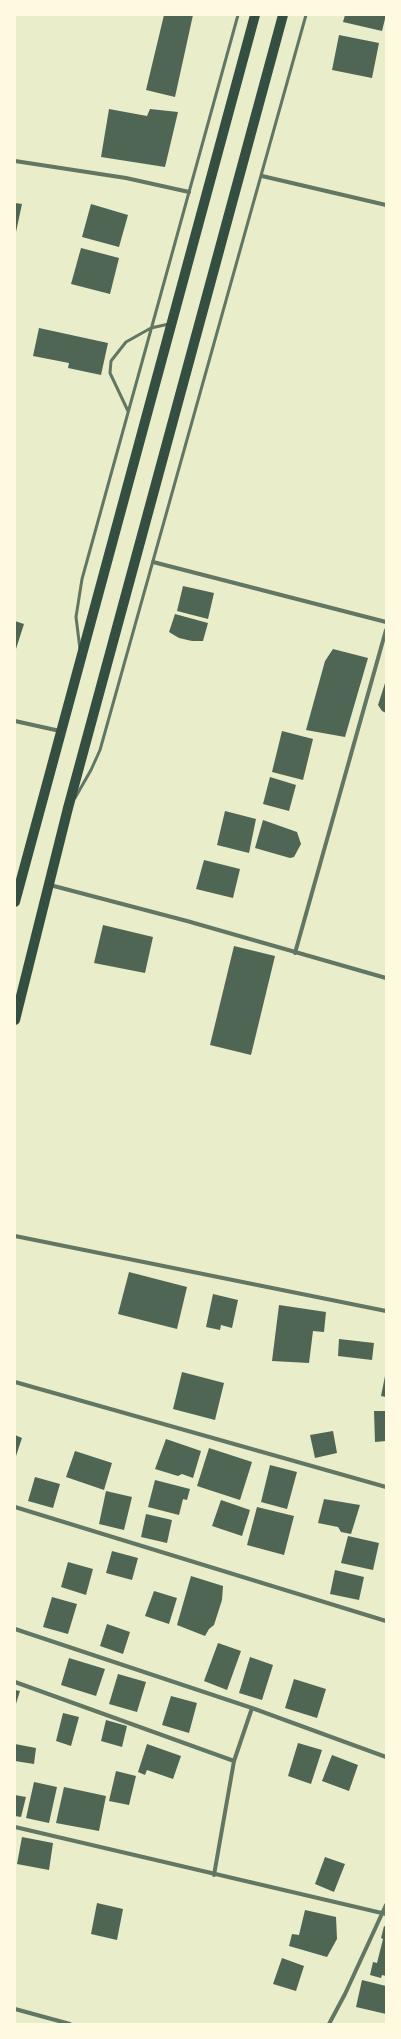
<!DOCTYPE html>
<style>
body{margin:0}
#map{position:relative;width:401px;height:2039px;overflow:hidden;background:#e9edc9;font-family:"PT Sans Narrow",sans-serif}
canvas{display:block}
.frame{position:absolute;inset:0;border:16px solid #fefae0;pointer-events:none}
</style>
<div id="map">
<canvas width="401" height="2039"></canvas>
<div class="frame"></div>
</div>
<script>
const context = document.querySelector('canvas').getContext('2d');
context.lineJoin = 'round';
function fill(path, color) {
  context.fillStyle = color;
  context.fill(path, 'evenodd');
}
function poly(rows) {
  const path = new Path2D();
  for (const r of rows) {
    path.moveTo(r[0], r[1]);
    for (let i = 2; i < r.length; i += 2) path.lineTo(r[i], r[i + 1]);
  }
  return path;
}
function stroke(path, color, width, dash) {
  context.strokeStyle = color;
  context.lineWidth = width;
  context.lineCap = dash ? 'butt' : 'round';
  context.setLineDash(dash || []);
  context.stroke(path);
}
fill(poly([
 [164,15,193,15,175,97,146,90],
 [345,15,386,15,382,31,343,22],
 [339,35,379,43,372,78,332,70],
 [109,109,147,116,150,109,178,112,165,167,101,157],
 [15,203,22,204,16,232,15,232],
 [91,204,128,215,119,247,82,237],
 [81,248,119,258,110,294,71,284],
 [39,328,108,343,101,375,68,368,69,363,33,356],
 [183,586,214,593,208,619,177,611],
 [175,614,208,623,203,641,192,641,179,638,169,632],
 [15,621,24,624,15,652],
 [333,649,368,658,345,737,306,730,325,661],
 [386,680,386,713,382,711,378,705],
 [282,731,313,739,303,780,272,772],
 [270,777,296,785,289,811,263,804],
 [225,811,256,819,249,853,217,845],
 [263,820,297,832,301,844,294,857,290,858,255,848],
 [204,860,240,869,233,898,196,889],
 [103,925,153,937,145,973,94,963],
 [234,946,275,956,251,1055,210,1045],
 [129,1272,187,1287,177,1329,118,1314],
 [213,1294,238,1300,232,1328,221,1325,220,1330,206,1327],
 [279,1305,326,1312,324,1332,313,1331,309,1363,272,1361],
 [339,1339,374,1343,372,1360,338,1356],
 [182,1372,224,1383,215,1420,173,1409],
 [385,1376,386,1376,386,1397,381,1396],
 [374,1411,386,1411,386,1441,375,1442],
 [333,1431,337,1453,315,1458,310,1435],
 [15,1435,22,1438,15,1459],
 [166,1439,201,1451,193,1478,182,1474,178,1476,155,1469],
 [209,1448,252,1462,240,1500,197,1486],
 [75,1451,112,1463,104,1490,66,1477],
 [270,1465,297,1472,287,1509,261,1502],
 [35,1477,60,1484,53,1508,28,1501],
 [155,1480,190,1489,187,1500,183,1499,179,1515,148,1507],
 [106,1491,132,1497,124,1530,99,1524],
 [324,1499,360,1505,351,1534,341,1532,338,1527,318,1523],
 [221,1500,250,1510,242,1536,212,1526],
 [257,1507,294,1516,284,1555,247,1545],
 [146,1514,172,1520,167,1543,141,1537],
 [348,1536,379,1543,373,1570,341,1563],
 [112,1551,138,1558,132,1580,106,1573],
 [68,1562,93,1569,86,1595,61,1587],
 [335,1570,364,1577,359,1600,330,1594],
 [191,1576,223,1586,222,1600,214,1625,209,1629,205,1636,177,1625],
 [154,1591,177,1598,169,1624,145,1616],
 [52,1597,77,1604,68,1634,43,1627],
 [107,1624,130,1632,123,1654,100,1646],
 [218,1643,241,1651,227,1690,204,1681],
 [250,1657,273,1665,262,1700,239,1693],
 [69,1658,105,1669,96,1696,61,1685],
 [118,1674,146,1682,137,1712,109,1704],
 [294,1679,326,1689,317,1718,285,1708],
 [15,1690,20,1691,15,1707],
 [171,1696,197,1703,189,1733,162,1725],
 [63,1713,79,1717,71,1746,56,1741],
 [106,1720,127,1726,122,1747,101,1741],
 [298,1743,322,1750,311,1784,288,1776],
 [15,1744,36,1748,34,1764,15,1761],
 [147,1744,181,1756,173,1779,147,1770,145,1775,138,1772],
 [332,1755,358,1765,349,1791,322,1781],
 [116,1771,136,1776,129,1805,109,1801],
 [34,1782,57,1787,49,1823,26,1818],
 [64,1787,106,1796,99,1831,56,1823],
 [15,1795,26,1797,21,1817,15,1816],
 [22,1837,53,1843,49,1870,17,1864],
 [325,1857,345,1864,334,1892,315,1884],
 [97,1903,123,1909,117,1940,91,1934],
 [305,1910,336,1917,337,1939,327,1957,289,1946,292,1934,299,1935],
 [384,1926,386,1927,386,1976,382,1975,381,1978,370,1975,373,1962,377,1963,383,1939,381,1938],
 [282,1958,304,1966,296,1991,273,1984],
 [362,1980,386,1986,386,2014,356,2007]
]), '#4f6655');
stroke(poly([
 [128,411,110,373,111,361,126,342,151,328,169,324],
 [80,649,76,617,82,579,238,15],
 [75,798,91,770,100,750,306,15]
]), '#617663', 3);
stroke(poly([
 [15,161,126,178,189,192],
 [262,176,386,205],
 [153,562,386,622],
 [15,721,60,731],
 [50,885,187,921,386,978],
 [295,953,386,630],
 [15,1236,386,1311],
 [15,1382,386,1487],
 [15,1507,386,1621],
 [15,1629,252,1708,386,1757],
 [15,1682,234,1761],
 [15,1827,386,1914],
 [214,1875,234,1761,252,1708],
 [15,2009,70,2024],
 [329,2024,345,1994,386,1905]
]), '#617663', 4);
stroke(poly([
 [15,902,255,15],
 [15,1020,68,808,283,15]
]), '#344e41', 10);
</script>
